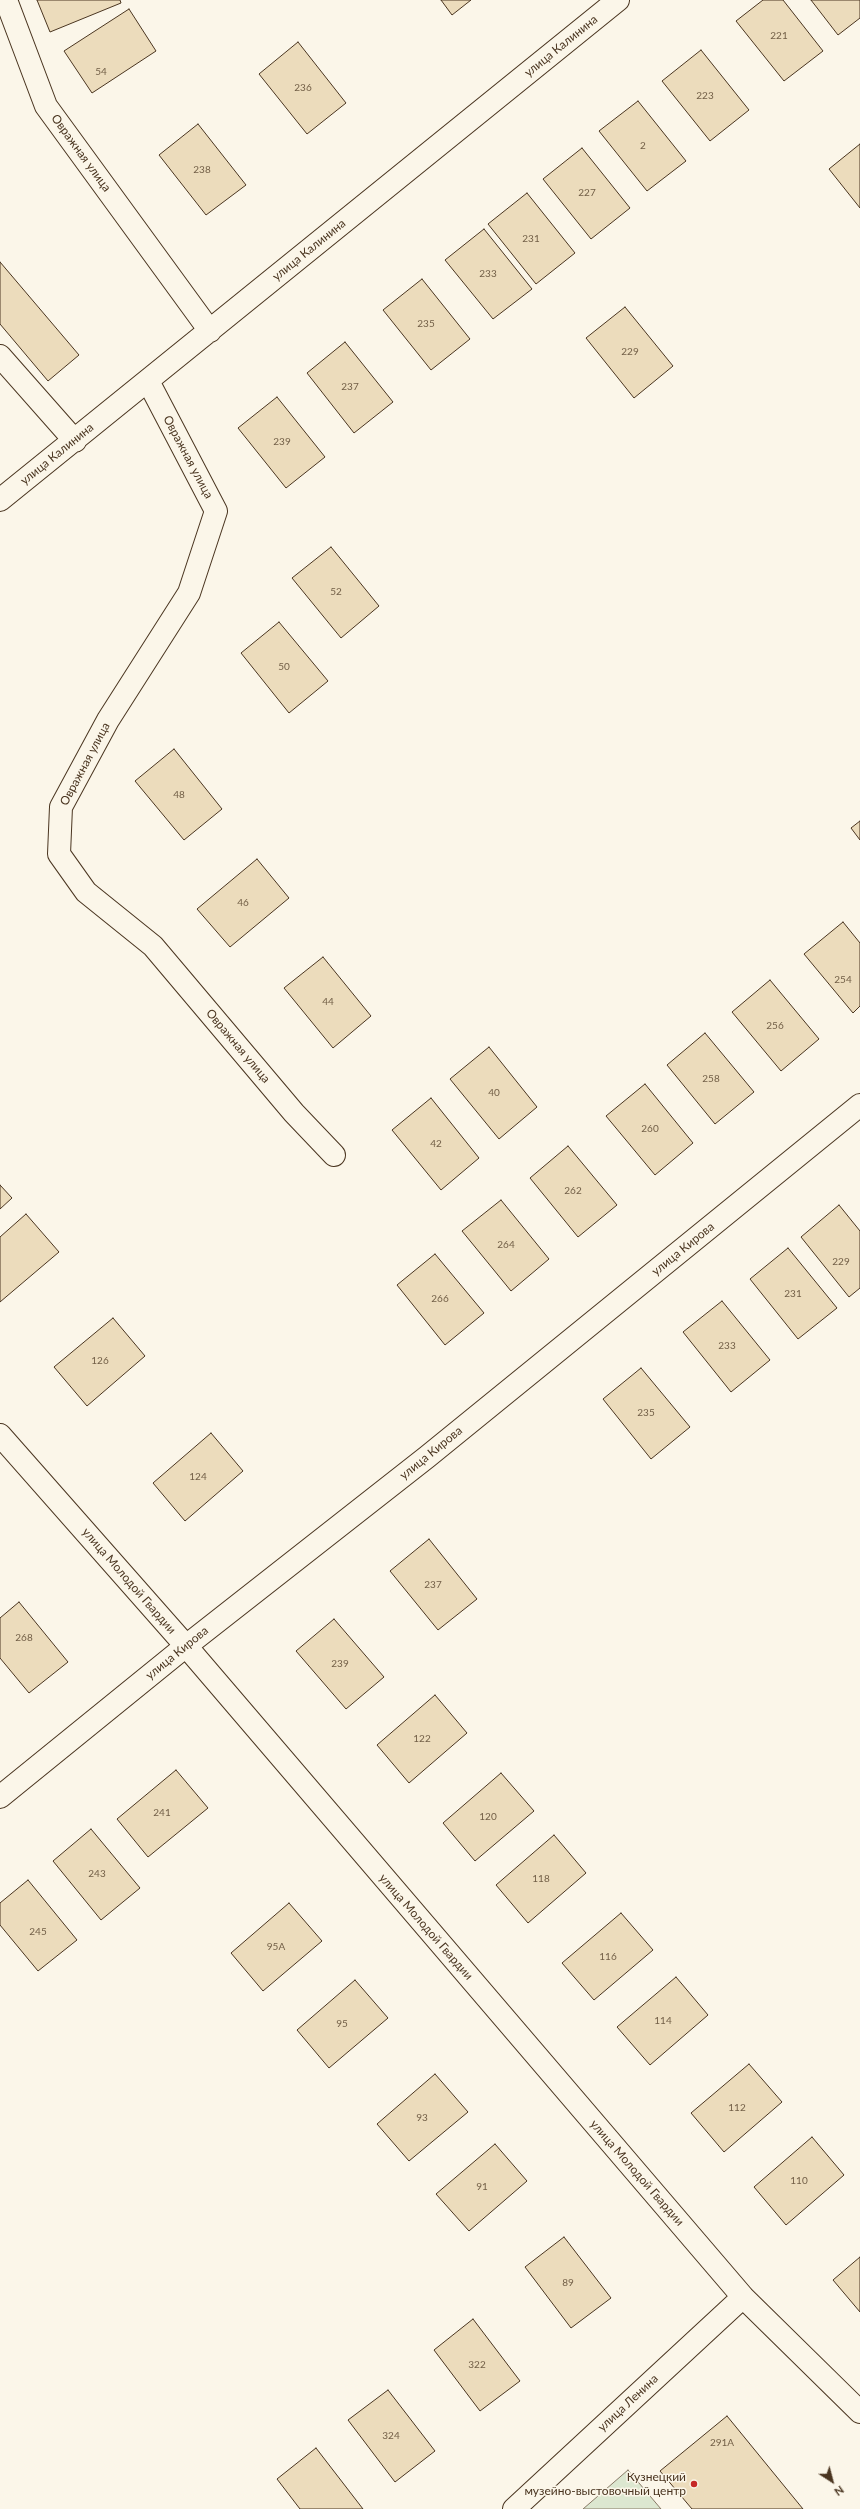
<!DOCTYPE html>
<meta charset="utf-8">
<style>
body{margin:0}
#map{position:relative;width:860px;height:2509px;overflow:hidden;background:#fbf6e9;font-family:Lato,sans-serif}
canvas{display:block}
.north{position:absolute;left:812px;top:2461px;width:40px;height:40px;-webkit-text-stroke:3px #fbf6e9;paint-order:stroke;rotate:144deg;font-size:11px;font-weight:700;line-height:16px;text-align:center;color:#4a3520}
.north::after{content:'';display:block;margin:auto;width:14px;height:18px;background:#4a3520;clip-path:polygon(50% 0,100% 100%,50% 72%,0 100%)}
</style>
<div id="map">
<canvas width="860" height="2509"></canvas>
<div class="north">N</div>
</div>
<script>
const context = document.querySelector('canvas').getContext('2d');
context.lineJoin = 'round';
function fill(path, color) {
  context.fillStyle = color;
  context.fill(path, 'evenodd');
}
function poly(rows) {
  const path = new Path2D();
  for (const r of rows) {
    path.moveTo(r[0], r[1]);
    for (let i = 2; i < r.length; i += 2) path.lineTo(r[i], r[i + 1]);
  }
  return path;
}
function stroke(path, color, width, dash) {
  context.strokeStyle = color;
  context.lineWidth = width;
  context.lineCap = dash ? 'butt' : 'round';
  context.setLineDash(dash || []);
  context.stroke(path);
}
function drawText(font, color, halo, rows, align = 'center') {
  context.font = font + ' Lato,sans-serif';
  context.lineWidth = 3;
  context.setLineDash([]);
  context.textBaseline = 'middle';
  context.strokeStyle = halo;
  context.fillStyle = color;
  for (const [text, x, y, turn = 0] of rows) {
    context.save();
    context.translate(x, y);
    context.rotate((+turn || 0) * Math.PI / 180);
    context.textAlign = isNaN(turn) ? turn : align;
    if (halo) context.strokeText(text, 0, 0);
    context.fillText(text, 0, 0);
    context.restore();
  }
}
const green = poly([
 [628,2470,661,2509,583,2509,628,2470]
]);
fill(green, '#dce7d0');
stroke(green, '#887966', 1);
const building = poly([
 [37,0,120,0,121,3,50,32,37,0],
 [441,0,471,0,452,15,441,0],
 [763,0,783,0,823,51,784,81,736,21,763,0],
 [811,0,860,0,860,18,838,35,811,0],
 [129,9,156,51,92,93,64,51,129,9],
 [298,42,346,103,307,134,259,74,298,42],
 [701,50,749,110,710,141,662,81,701,50],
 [638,101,686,161,647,191,599,131,638,101],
 [198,124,246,185,206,215,159,155,198,124],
 [860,144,860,208,829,169,860,144],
 [582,148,630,208,591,239,543,179,582,148],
 [527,193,575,253,536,284,488,224,527,193],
 [484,229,532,289,493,319,445,260,484,229],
 [0,262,79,355,48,381,0,324,0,262],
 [422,279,470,339,431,370,383,310,422,279],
 [625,307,673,366,634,398,586,338,625,307],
 [345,342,393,402,354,433,307,373,345,342],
 [277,397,325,457,286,488,238,428,277,397],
 [331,547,379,606,341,638,292,578,331,547],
 [279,622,328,681,289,713,241,653,279,622],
 [174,749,222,809,184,840,135,781,174,749],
 [860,821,860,840,851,828,860,821],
 [257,859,289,898,230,947,197,909,257,859],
 [843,922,860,943,860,1006,853,1013,804,954,843,922],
 [323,957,371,1016,333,1048,284,988,323,957],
 [770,980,819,1039,781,1071,732,1012,770,980],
 [705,1033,754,1092,715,1124,667,1065,705,1033],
 [489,1047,537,1107,499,1139,450,1079,489,1047],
 [645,1084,693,1143,655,1175,606,1116,645,1084],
 [431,1098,479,1158,441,1190,392,1130,431,1098],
 [568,1146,617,1205,578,1237,530,1178,568,1146],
 [0,1185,12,1198,0,1209,0,1185],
 [501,1200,549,1259,511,1291,462,1231,501,1200],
 [839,1205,860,1231,860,1288,849,1297,801,1237,839,1205],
 [26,1214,59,1252,0,1302,0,1237,26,1214],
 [788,1248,837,1308,798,1339,750,1279,788,1248],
 [435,1254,484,1313,445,1345,397,1285,435,1254],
 [722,1301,770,1360,731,1392,683,1332,722,1301],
 [113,1318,145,1356,87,1406,54,1367,113,1318],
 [641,1368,690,1427,651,1459,603,1399,641,1368],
 [211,1433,243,1471,185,1521,153,1483,211,1433],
 [429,1539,477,1599,438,1630,390,1571,429,1539],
 [19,1602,68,1662,29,1693,0,1658,0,1618,19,1602],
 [334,1619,384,1677,346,1709,296,1651,334,1619],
 [435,1695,467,1733,409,1783,377,1745,435,1695],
 [176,1770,208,1808,148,1857,117,1819,176,1770],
 [501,1773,534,1811,475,1861,443,1823,501,1773],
 [91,1829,140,1888,101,1920,53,1861,91,1829],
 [554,1835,586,1873,528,1923,496,1885,554,1835],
 [28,1880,77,1940,38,1971,0,1925,0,1903,28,1880],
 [289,1903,322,1941,263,1991,231,1953,289,1903],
 [621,1913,653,1950,594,2000,562,1963,621,1913],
 [676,1977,708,2015,650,2065,617,2027,676,1977],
 [355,1980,388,2018,329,2068,297,2030,355,1980],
 [749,2064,782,2102,724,2152,691,2113,749,2064],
 [435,2074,468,2112,409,2161,377,2124,435,2074],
 [812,2137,844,2175,786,2225,754,2187,812,2137],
 [495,2144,527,2181,469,2231,436,2194,495,2144],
 [564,2237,611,2298,571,2328,525,2267,564,2237],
 [860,2257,860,2312,833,2280,860,2257],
 [473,2319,520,2381,480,2411,434,2350,473,2319],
 [388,2390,435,2451,395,2482,348,2420,388,2390],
 [727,2416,803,2509,692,2509,660,2471,727,2416],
 [316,2448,363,2509,300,2509,277,2479,316,2448]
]);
fill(building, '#ecdcbc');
stroke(building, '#4a3520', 1);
const street = poly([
 [6,0,46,106,210,331],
 [0,356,75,441],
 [148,381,216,511,189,593,108,720,61,807,59,854,86,892,153,946,294,1113,334,1155],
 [0,500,618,0],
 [0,1435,186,1646,743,2297,860,2412],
 [514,2509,743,2297]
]);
const secondary = poly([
 [0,1797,186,1646,427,1457,860,1105]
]);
stroke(street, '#4a3520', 24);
stroke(secondary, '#4a3520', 24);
stroke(street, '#fbf6e9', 22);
stroke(secondary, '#fbf6e9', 22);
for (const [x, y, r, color] of [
 [694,2484,4,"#c62828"]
]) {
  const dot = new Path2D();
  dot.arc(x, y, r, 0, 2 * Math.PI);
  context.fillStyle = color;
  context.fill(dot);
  stroke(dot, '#fbf6e9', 1.5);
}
drawText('10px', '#725f47', null, [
 ["221",779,36],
 ["54",101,72],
 ["236",303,88],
 ["223",705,96],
 ["2",643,146],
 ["238",202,170],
 ["227",587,193],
 ["231",531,239],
 ["233",488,274],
 ["235",426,324],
 ["229",630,352],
 ["237",350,387],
 ["239",282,442],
 ["52",336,592],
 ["50",284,667],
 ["48",179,795],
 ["46",243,903],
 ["254",843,980],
 ["44",328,1002],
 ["256",775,1026],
 ["258",711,1079],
 ["40",494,1093],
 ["260",650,1129],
 ["42",436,1144],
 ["262",573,1191],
 ["264",506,1245],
 ["229",841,1262],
 ["231",793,1294],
 ["266",440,1299],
 ["233",727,1346],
 ["126",100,1361],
 ["235",646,1413],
 ["124",198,1477],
 ["237",433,1585],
 ["268",24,1638],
 ["239",340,1664],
 ["122",422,1739],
 ["241",162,1813],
 ["120",488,1817],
 ["243",97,1874],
 ["118",541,1879],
 ["245",38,1932],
 ["95А",276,1947],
 ["116",608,1957],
 ["114",663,2021],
 ["95",342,2024],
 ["112",737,2108],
 ["93",422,2118],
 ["110",799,2181],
 ["91",482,2187],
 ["89",568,2283],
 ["322",477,2365],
 ["324",391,2436],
 ["291А",722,2443]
]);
drawText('12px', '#4a3520', '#fbf6e9', [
 ["улица Калинина",561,46,-39],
 ["Овражная улица",81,153,54],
 ["улица Калинина",309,250,-39],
 ["улица Калинина",57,454,-39],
 ["Овражная улица",188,457,62],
 ["Овражная улица",85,764,-62],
 ["Овражная улица",238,1046,50],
 ["улица Кирова",683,1249,-39],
 ["улица Кирова",431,1453,-39],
 ["улица Молодой Гвардии",129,1581,49],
 ["улица Кирова",177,1653,-39],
 ["улица Молодой Гвардии",426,1927,49],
 ["улица Молодой Гвардии",637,2173,49],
 ["улица Ленина",628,2403,-43]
]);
drawText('12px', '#4a3520', '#fbf6e9', [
 ["Кузнецкий",686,2477],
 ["музейно-выстовочный центр",686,2491]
], 'right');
</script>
